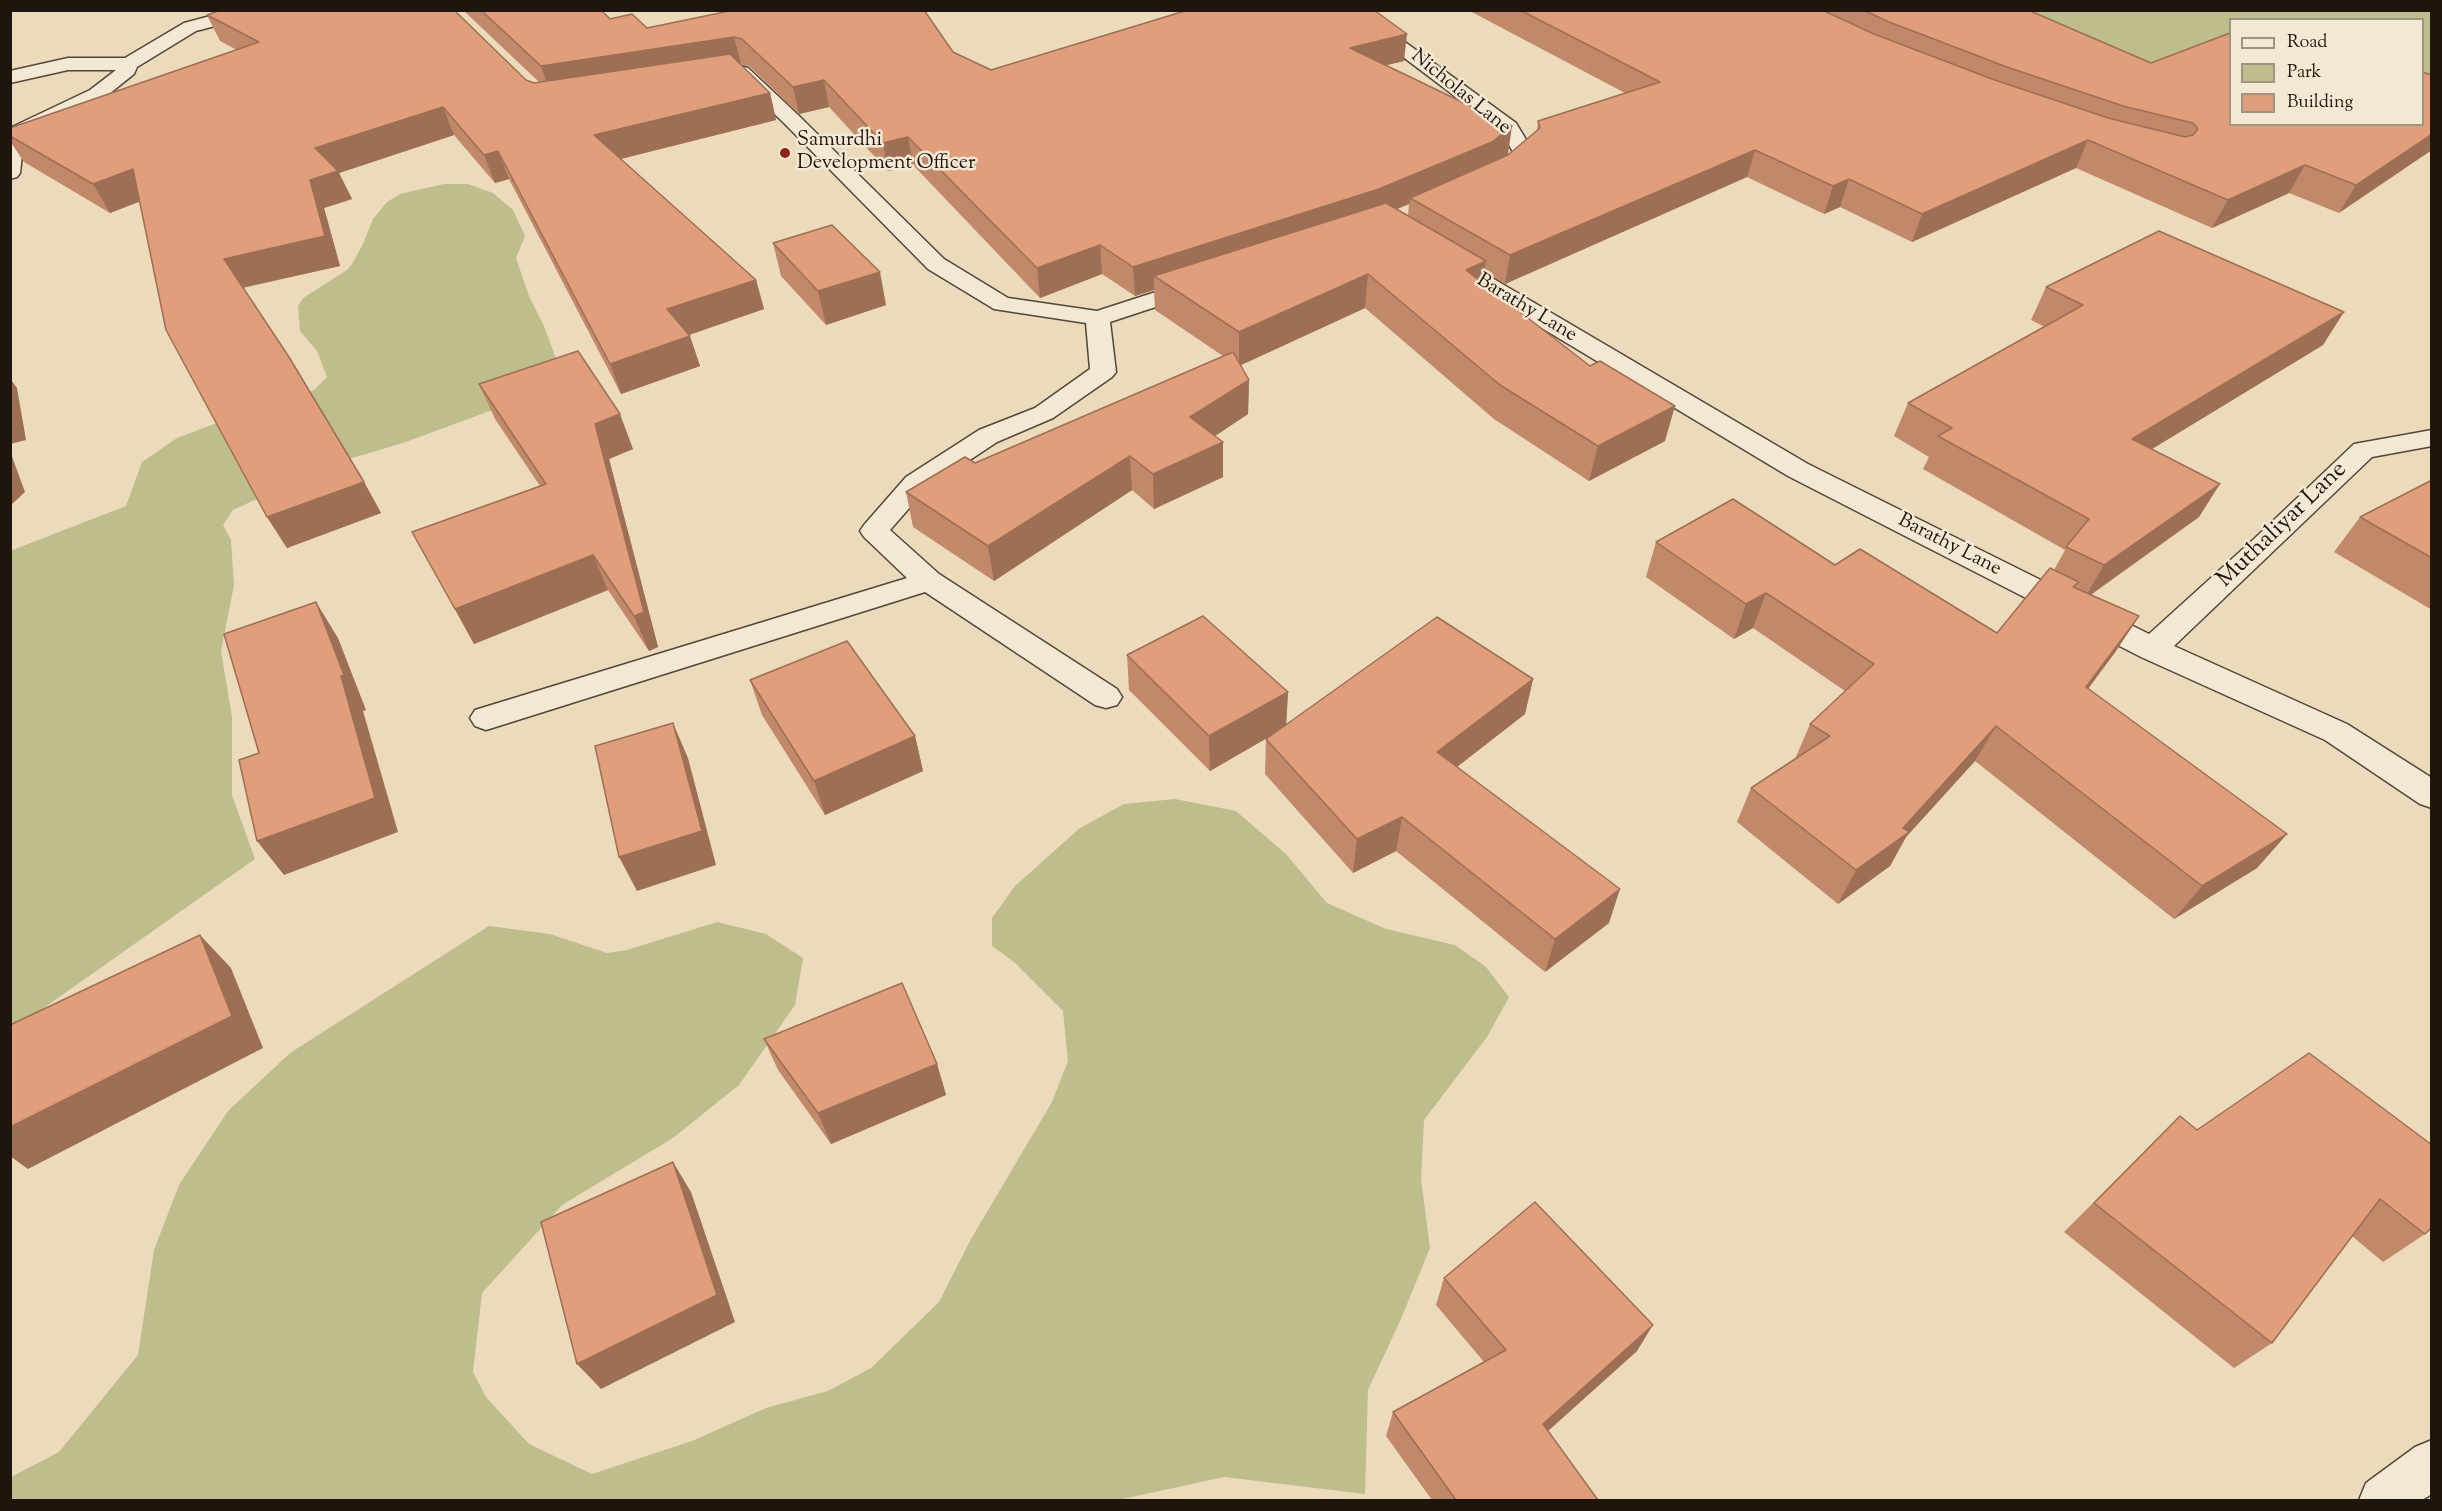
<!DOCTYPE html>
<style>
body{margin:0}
#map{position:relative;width:2442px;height:1511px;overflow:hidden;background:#ebdbbb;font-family:"Sorts Mill Goudy",serif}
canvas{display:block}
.frame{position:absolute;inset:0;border:12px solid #1e150c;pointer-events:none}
.legend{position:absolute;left:2229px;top:18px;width:195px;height:108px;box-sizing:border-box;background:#f2e8d3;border:2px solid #9d9483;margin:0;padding:8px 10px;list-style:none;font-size:18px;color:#1e150c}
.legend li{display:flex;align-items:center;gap:12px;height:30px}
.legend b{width:30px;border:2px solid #9d9483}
</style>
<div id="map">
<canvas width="2442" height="1511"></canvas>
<div class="frame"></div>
<ul class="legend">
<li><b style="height:8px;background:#f2e8d3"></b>Road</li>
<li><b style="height:16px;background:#bdbe8c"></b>Park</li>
<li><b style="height:16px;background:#e09e7a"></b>Building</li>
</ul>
</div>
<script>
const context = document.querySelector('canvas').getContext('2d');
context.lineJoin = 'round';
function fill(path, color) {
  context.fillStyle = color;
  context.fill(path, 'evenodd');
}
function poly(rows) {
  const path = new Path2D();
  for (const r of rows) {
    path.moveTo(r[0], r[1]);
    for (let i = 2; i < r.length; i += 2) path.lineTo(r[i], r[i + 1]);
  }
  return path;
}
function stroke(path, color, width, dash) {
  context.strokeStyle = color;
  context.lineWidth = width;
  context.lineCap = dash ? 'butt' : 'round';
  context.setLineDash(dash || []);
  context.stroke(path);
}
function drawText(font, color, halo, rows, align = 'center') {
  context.font = font + ' "Sorts Mill Goudy",serif';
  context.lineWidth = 5;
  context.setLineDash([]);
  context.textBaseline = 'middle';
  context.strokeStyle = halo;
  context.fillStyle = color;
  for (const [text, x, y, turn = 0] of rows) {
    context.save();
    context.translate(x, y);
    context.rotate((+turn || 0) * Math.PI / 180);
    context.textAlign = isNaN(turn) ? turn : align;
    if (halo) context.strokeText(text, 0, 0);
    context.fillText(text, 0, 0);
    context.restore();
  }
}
fill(poly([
 [2014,11,2431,11,2431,92,2423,92,2422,20,2230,20,2230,52,2135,64],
 [444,184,468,184,493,193,513,210,525,236,516,258,529,296,544,326,561,372,514,402,403,443,332,464,233,510,223,525,231,540,234,585,221,651,232,717,232,795,255,859,11,1031,10,551,126,506,142,462,177,438,214,424,280,404,314,390,327,377,317,351,300,331,298,306,303,298,347,270,352,264,363,244,373,219,387,202,400,194],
 [1175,799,1236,811,1286,854,1327,903,1386,929,1455,945,1486,967,1509,997,1487,1037,1424,1120,1421,1179,1430,1248,1401,1319,1368,1390,1365,1494,1224,1477,1118,1500,11,1500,11,1477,59,1452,138,1355,154,1250,179,1185,228,1111,290,1053,489,926,550,934,607,953,627,950,717,922,766,934,803,958,795,1005,739,1085,673,1138,562,1205,482,1293,473,1372,486,1397,529,1444,592,1474,692,1441,766,1408,828,1391,871,1368,939,1302,971,1239,1052,1102,1068,1061,1063,1011,1014,962,992,946,992,918,1015,886,1080,828,1124,804]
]), '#bdbe8c');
const minor = poly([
 [233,10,263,10,261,14,196,31,137,67,134,74,104,98,24,137,20,173,17,177,10,179,10,128,90,90,116,70,68,70,10,83,10,71,68,58,125,58,184,23,233,10],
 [1341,10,1361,10,1516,123,1534,153,1531,157,1504,180,1497,182,1490,180,1486,176,1490,172,1513,152,1501,131,1341,10],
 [741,66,748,68,798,115,944,259,1008,298,1097,311,1196,279,1204,281,1208,286,1204,291,1110,322,1116,372,1112,377,1053,418,997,442,926,489,890,530,939,574,1117,689,1122,697,1117,705,1106,708,1095,705,925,592,486,730,475,726,470,718,475,710,907,578,864,537,860,531,864,525,906,477,979,430,1035,408,1090,369,1086,323,994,309,928,269,784,123,737,78,731,77,729,73,731,69,741,66],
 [1445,253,1453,255,1808,464,2149,634,2255,538,2354,444,2432,430,2432,446,2372,457,2174,646,2347,724,2432,778,2432,808,2420,804,2325,740,2141,657,1788,476,1437,265,1434,260,1437,255,1445,253],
 [2432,1440,2432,1494,2422,1500,2359,1500,2366,1483,2415,1447,2432,1440]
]);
stroke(minor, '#514638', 3);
fill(minor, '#f2e8d3');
fill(poly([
 [463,10,601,10,610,19,647,28,953,52,991,70,1404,61,1386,65,1508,154,1505,156,1508,155,1537,130,1538,121,1625,93,1468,10,2028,10,2230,124,2432,75,2339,213,2289,193,2212,228,2076,168,1912,242,1840,207,1824,214,1747,177,1505,284,1485,272,1483,283,1665,441,1589,481,1494,419,1365,308,1241,365,1249,380,1248,414,1215,436,1223,477,1154,509,1132,490,994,581,913,527,906,492,975,463,1223,356,1155,310,1154,290,1135,296,1102,274,1040,298,913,165,888,171,829,107,799,114,749,66,740,64,770,93,776,120,621,159,756,280,764,309,689,335,700,366,621,394,509,179,495,183,454,135,339,173,352,199,324,208,340,266,243,288,364,482,381,513,287,548,267,517,140,201,110,213,24,162,10,141,10,128,237,50,220,41,207,15,526,80,534,83,539,82],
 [1409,204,1408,216,1396,209],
 [773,243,886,305,826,325,781,276],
 [2046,287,2323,345,2152,449,2199,517,2091,595,2139,616,2116,651,2088,689,2287,834,2257,868,2174,919,1975,761,1906,837,1890,866,1838,904,1737,822,1751,788,1795,759,1810,724,1845,691,1753,628,1734,639,1646,577,1656,542,1835,565,1997,633,2054,570,2065,550,1923,469,1929,457,1894,436,1908,403,2045,327,2031,320],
 [479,384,633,449,609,459,658,647,649,651,608,590,474,644,412,532,540,486,495,419],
 [2432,480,2432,610,2334,552,2360,517],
 [1127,655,1288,692,1286,725,1533,679,1525,714,1457,767,1609,923,1545,972,1396,851,1353,873,1265,774,1266,739,1274,734,1210,771,1129,690],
 [750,680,915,736,923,771,825,815,762,715],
 [764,1039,937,1064,946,1095,831,1144,778,1070],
 [2309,1053,2425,1234,2383,1262,2352,1236,2272,1343,2234,1368,2064,1232,2180,1116,2197,1130],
 [1444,1278,1637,1351,1548,1431,1598,1500,1432,1500,1386,1436,1393,1412,1484,1362,1436,1305]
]), '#c18869');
fill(poly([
 [1407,34,1404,61,1349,74,1350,48],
 [734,37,741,64,550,93,541,66],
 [824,80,829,107,799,114,793,87],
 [770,93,776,120,604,163,594,135],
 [443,107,454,135,339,173,352,199,324,208,340,266,240,288,224,259,310,180,315,148],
 [1512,126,1508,154,1488,170,1410,198,1409,204,1376,218,1154,276,1154,290,1135,296,1133,267],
 [2432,134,2432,150,2339,213,2356,185],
 [908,137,913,165,888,171,883,143],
 [2088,140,2076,168,1912,242,1922,214],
 [1755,150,1747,177,1505,284,1510,255],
 [498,151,509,179,495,183,484,155],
 [2305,165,2289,193,2212,228,2228,200],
 [133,169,149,198,110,213,93,184],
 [1849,179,1840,207,1824,214,1833,186],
 [1100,245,1102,274,1040,298,1037,268],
 [1486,261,1481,295,1466,270],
 [880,272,886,305,826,325,818,291],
 [1368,274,1365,308,1239,366,1239,332],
 [756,280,764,309,677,339,667,309],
 [2344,312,2323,345,2114,472,2132,439],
 [690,336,700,366,621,394,610,364],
 [10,378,17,388,26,440,10,444],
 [1249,380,1248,414,1191,452,1190,417],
 [1675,406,1665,441,1589,481,1598,446],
 [620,414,633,449,609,459,658,647,649,651,634,616,595,424],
 [1223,442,1223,477,1154,509,1153,474],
 [10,451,25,492,10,506],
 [1130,456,1132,490,994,581,988,546],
 [364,482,381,513,287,548,267,517],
 [2220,484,2199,517,2084,599,2104,565],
 [593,555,608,590,474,644,455,609],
 [1766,593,1753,628,1734,639,1746,604],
 [316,602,338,638,366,710,363,711,398,832,284,875,257,841],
 [2139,616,2116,651,2063,722,2086,687],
 [1533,679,1525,714,1431,787,1437,752],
 [1288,692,1286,727,1210,771,1209,736],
 [673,723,688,758,716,865,637,891,619,857],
 [1996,726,1975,761,1906,837,1890,866,1838,904,1856,870,1903,828],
 [915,736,923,771,825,815,814,781],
 [1402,817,1396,851,1353,873,1357,839],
 [2287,834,2257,868,2174,919,2202,886],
 [1620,889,1609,923,1545,972,1555,939],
 [200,935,231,968,263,1048,28,1169,10,1156,10,1127],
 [937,1064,946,1095,831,1144,818,1113],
 [673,1162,691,1192,735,1322,601,1389,577,1364],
 [1653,1325,1637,1351,1530,1447,1543,1424]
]), '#9d6f55');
const building = poly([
 [221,10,454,10,526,80,534,83,730,54,770,93,594,135,756,280,667,309,690,336,610,364,498,151,484,155,443,107,315,148,338,171,310,180,325,236,224,259,289,357,364,482,267,517,166,330,133,169,93,184,10,136,10,128,259,42,207,15,221,10],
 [481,10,601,10,610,19,632,14,647,28,734,10,924,10,953,52,991,70,1188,10,1374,10,1407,34,1350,48,1512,126,1492,142,1379,189,1133,267,1100,245,1037,268,908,137,883,143,824,80,793,87,742,39,734,37,541,66,481,10],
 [1520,10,1822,10,1874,34,1992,79,2108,118,2185,137,2193,135,2198,129,2193,123,2123,106,2007,67,1889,22,1863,10,2028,10,2151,63,2230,33,2230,124,2422,124,2422,72,2432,75,2432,134,2356,185,2305,165,2228,200,2088,140,1922,214,1849,179,1833,186,1755,150,1510,255,1410,198,1508,155,1540,128,1538,121,1660,82,1520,10],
 [1386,203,1486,261,1466,270,1590,366,1600,361,1675,406,1598,446,1500,385,1368,274,1239,332,1154,276,1386,203],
 [832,225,880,272,818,291,773,243,832,225],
 [2159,231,2344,312,2132,439,2220,484,2104,565,2066,547,2089,519,1938,436,1952,428,1908,403,2083,305,2046,287,2159,231],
 [578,351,620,414,595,424,644,612,634,616,593,555,455,609,412,532,546,484,479,384,578,351],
 [1233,352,1249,380,1190,417,1223,442,1153,474,1130,456,988,546,906,492,965,457,975,463,1233,352],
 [2432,480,2432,558,2360,517,2432,480],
 [1733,499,1835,565,1860,549,1997,633,2050,568,2079,582,2073,587,2139,616,2086,687,2287,834,2202,886,1996,726,1903,828,1909,832,1856,870,1751,788,1830,736,1810,724,1874,664,1766,593,1746,604,1656,542,1733,499],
 [316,602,344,675,341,676,375,798,257,841,239,760,259,753,224,634,316,602],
 [1203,616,1288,692,1209,736,1127,655,1203,616],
 [1437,617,1533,679,1437,752,1620,889,1555,939,1402,817,1357,839,1266,739,1437,617],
 [847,641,915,736,814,781,750,680,847,641],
 [673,723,702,831,619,857,595,746,673,723],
 [200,935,232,1016,10,1127,10,1025,200,935],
 [902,983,937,1064,818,1113,764,1039,902,983],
 [2309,1053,2432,1145,2432,1227,2425,1234,2380,1199,2272,1343,2094,1203,2180,1116,2197,1130,2309,1053],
 [673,1162,717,1295,577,1364,541,1222,673,1162],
 [1535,1202,1653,1325,1543,1424,1598,1500,1456,1500,1393,1412,1506,1350,1444,1278,1535,1202]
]);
fill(building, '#e09e7a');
stroke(building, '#9d6f55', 1.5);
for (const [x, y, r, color] of [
 [785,153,6,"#8f2418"]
]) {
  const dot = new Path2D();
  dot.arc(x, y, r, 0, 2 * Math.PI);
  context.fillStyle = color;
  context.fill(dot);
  stroke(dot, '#f2e8d3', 2);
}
drawText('20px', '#1e150c', '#f2e8d3', [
 ["Nicholas Lane",1460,93,39],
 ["Barathy Lane",1526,309,31],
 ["Barathy Lane",1949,546,27]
]);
drawText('20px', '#1e150c', '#f2e8d3', [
 ["Samurdhi",797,142],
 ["Development Officer",797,165]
], 'left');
drawText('24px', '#1e150c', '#f2e8d3', [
 ["Muthaliyar Lane",2283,526,-44]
]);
</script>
